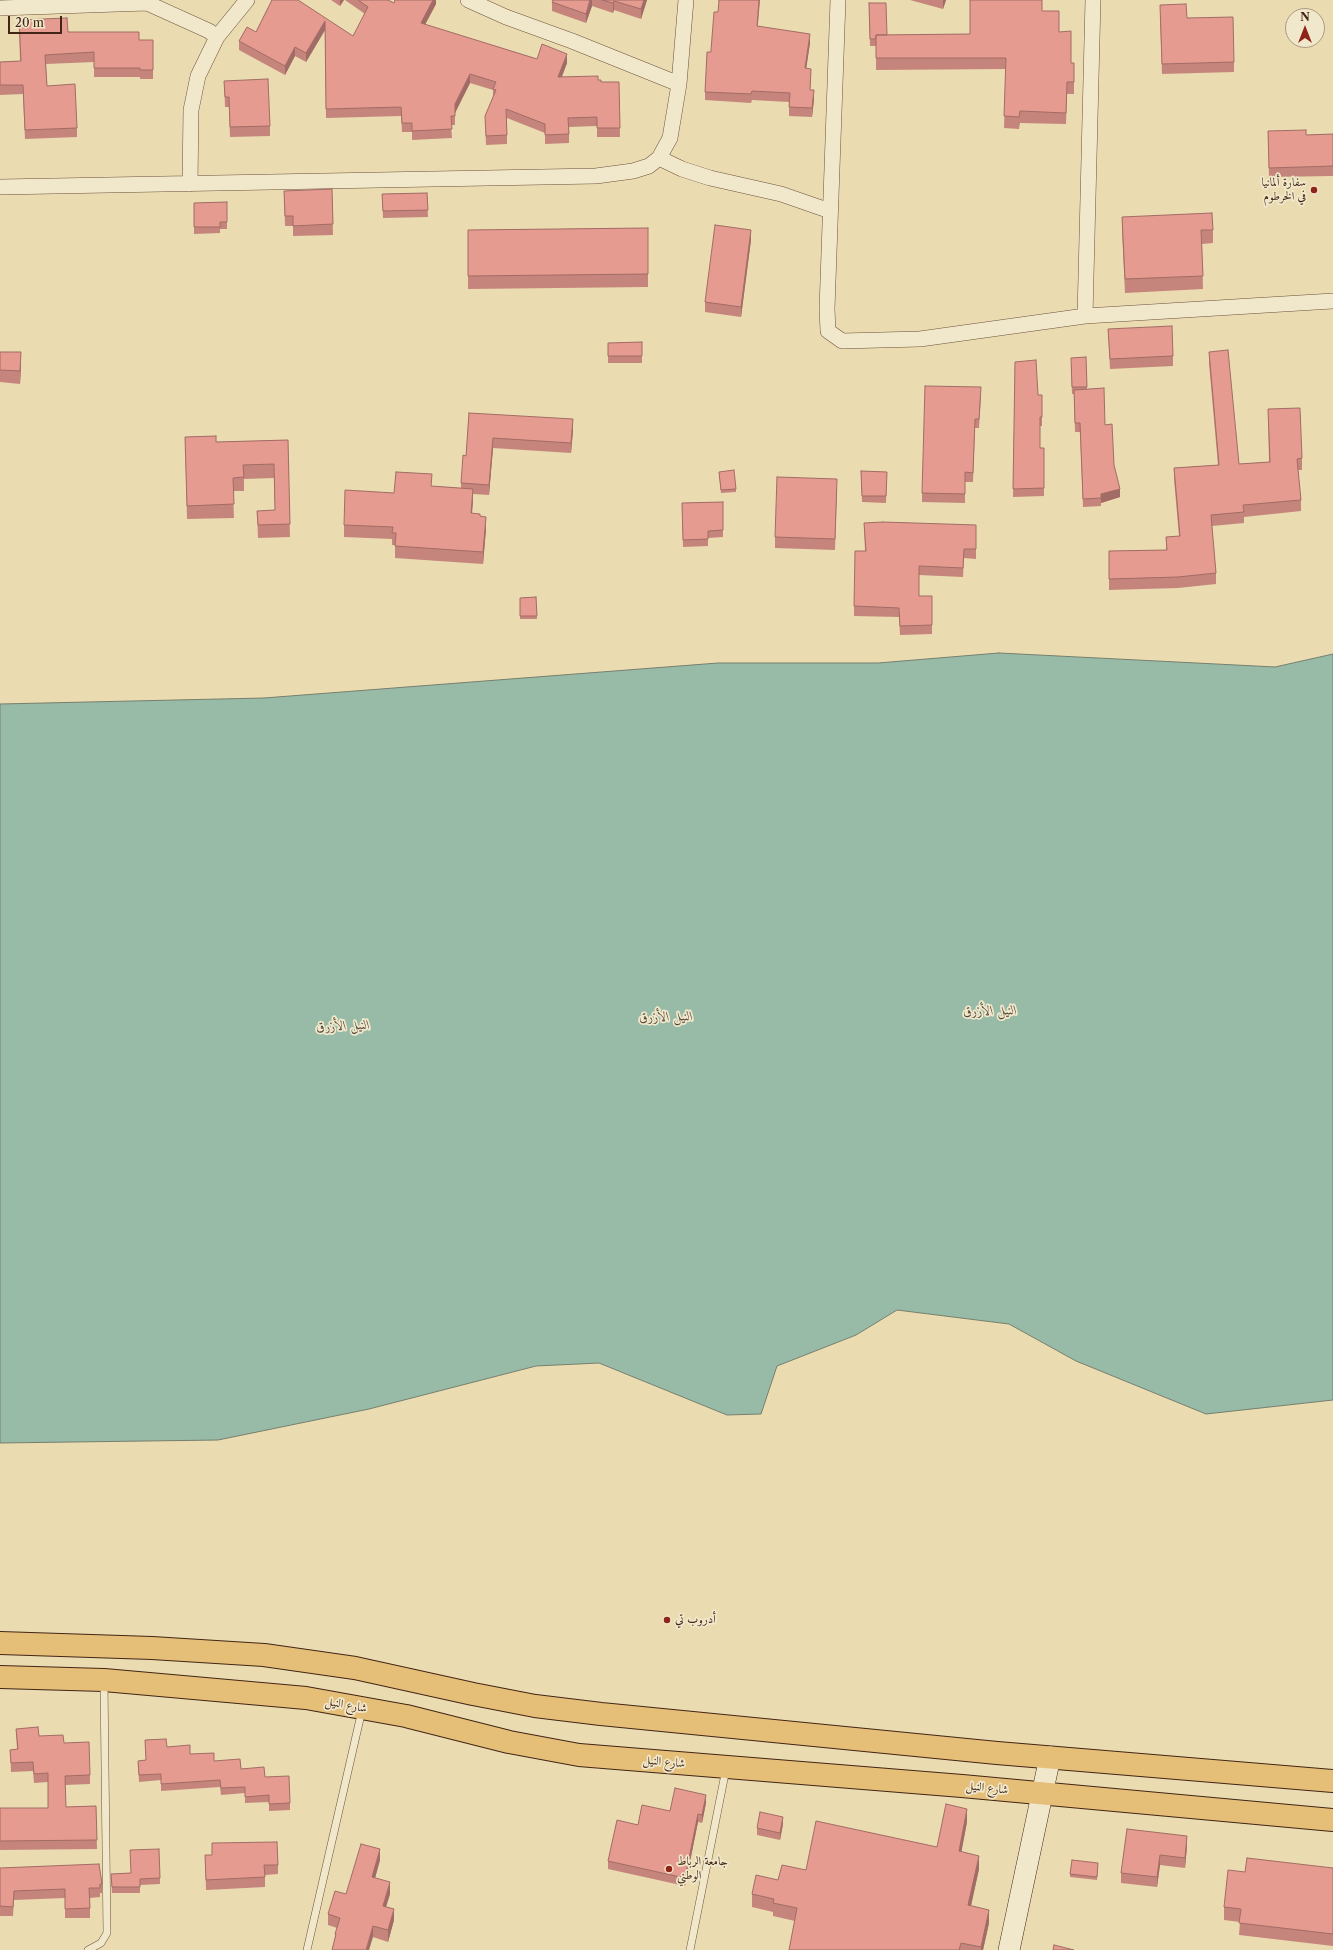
<!DOCTYPE html>
<meta charset="utf-8">
<style>
body{margin:0}
#map{position:relative;width:1333px;height:1950px;overflow:hidden;background:#eadbb0;font-family:"Libre Caslon Text",serif}
canvas{display:block}
.north{position:absolute;left:1285px;top:8px;width:40px;height:40px;box-sizing:border-box;background:#f1e8cc;border:1px solid #ab9a83;border-radius:50%;rotate:0deg;font-size:11px;font-weight:700;line-height:16px;text-align:center;color:#422516}
.north::after{content:'';display:block;margin:auto;width:14px;height:18px;background:#8f2418;clip-path:polygon(50% 0,100% 100%,50% 72%,0 100%)}
.scale{position:absolute;left:8px;top:16px;width:54px;height:18px;box-sizing:border-box;border:2px solid #422516;border-top:0;padding-left:5px;font-size:12px;line-height:14px;white-space:nowrap;color:#422516;-webkit-text-stroke:3px #f1e8cc;paint-order:stroke}
</style>
<div id="map">
<canvas width="1333" height="1950"></canvas>
<div class="north">N</div>
<div class="scale">20 m</div>
</div>
<script>
const context = document.querySelector('canvas').getContext('2d');
context.lineJoin = 'round';
function fill(path, color) {
  context.fillStyle = color;
  context.fill(path, 'evenodd');
}
function poly(rows) {
  const path = new Path2D();
  for (const r of rows) {
    path.moveTo(r[0], r[1]);
    for (let i = 2; i < r.length; i += 2) path.lineTo(r[i], r[i + 1]);
  }
  return path;
}
function stroke(path, color, width, dash) {
  context.strokeStyle = color;
  context.lineWidth = width;
  context.lineCap = dash ? 'butt' : 'round';
  context.setLineDash(dash || []);
  context.stroke(path);
}
function drawText(font, color, halo, rows, align = 'center') {
  context.font = font + ' "Libre Caslon Text",Amiri,serif';
  context.lineWidth = 3.5;
  context.setLineDash([]);
  context.textBaseline = 'middle';
  context.strokeStyle = halo;
  context.fillStyle = color;
  for (const [text, x, y, turn = 0] of rows) {
    context.save();
    context.translate(x, y);
    context.rotate((+turn || 0) * Math.PI / 180);
    context.textAlign = isNaN(turn) ? turn : align;
    if (halo) context.strokeText(text, 0, 0);
    context.fillText(text, 0, 0);
    context.restore();
  }
}
const water = poly([
 [999,653,1275,667,1333,654,1333,1400,1206,1414,1076,1361,1009,1324,897,1310,856,1335,777,1366,761,1414,727,1415,599,1363,536,1366,369,1409,218,1440,0,1443,0,704,264,698,718,663,878,663,999,653]
]);
fill(water, '#98bba8');
stroke(water, '#767f6e', 1);
const lane = poly([
 [88,1950,101,1943,107,1933,104,1682],
 [307,1950,362,1710],
 [690,1950,726,1769]
]);
const street = poly([
 [468,0,506,17,572,41,679,84],
 [838,0,827,309,828,331,842,341,920,339,1085,316,1333,301],
 [0,8,147,3,209,31,217,37,247,0],
 [659,158,682,169,710,178,781,194,830,211],
 [190,184,191,110,198,76,217,37],
 [0,187,596,176,633,171,649,166,659,158,670,138,679,84,686,0],
 [1085,316,1093,0]
]);
const secondary = poly([
 [1009,1950,1050,1757]
]);
const primary = poly([
 [0,1643,152,1648,264,1655,355,1668,473,1694,535,1706,601,1714,997,1753,1333,1781],
 [0,1677,104,1680,306,1698,406,1716,509,1742,579,1755,962,1786,1333,1820]
]);
stroke(lane, '#6c523c', 8);
stroke(street, '#6c523c', 16);
stroke(secondary, '#422516', 22);
stroke(primary, '#422516', 24);
stroke(lane, '#f1e8cc', 7);
stroke(street, '#f1e8cc', 15);
stroke(secondary, '#f1e8cc', 21);
stroke(primary, '#e5be78', 22);
fill(poly([
 [272,0,353,36,365,14,345,0,388,0,394,3,436,0,436,4,425,25,537,59,567,63,562,77,598,80,601,82,619,82,620,137,597,137,597,126,569,127,569,143,545,144,545,133,507,118,507,144,486,145,485,116,493,97,493,90,470,83,455,113,455,125,451,125,452,138,412,140,412,132,402,132,401,116,326,118,325,30,306,62,295,56,285,75,239,50,239,41,256,32],
 [331,0,344,0,340,6],
 [553,0,647,0,641,19,614,10,613,13,592,6,586,23,552,11,552,2],
 [910,0,946,0,943,9],
 [869,3,887,35,970,34,1042,11,1059,32,1071,63,1074,74,1074,94,1067,94,1066,124,1020,123,1019,129,1004,128,1006,69,876,70,876,46,870,46],
 [1160,15,1234,62,1234,72,1162,74],
 [19,20,68,32,139,40,153,40,153,79,140,79,140,77,94,77,94,62,46,64,47,86,77,128,77,137,25,139,23,94,0,95,0,62,20,61],
 [758,26,810,43,806,68,811,77,810,90,814,99,812,117,789,116,789,102,752,100,751,103,705,100,705,92,711,52],
 [224,81,270,126,270,136,230,137,229,107,225,107],
 [1268,131,1306,135,1333,134,1333,176,1269,177],
 [332,189,333,235,293,236,293,226,285,226,284,191],
 [427,193,428,217,383,218,382,194],
 [227,202,227,229,220,229,220,233,194,234,194,203],
 [1122,217,1213,230,1213,243,1202,244,1203,289,1125,293,1122,230],
 [648,228,648,287,468,289,468,230],
 [751,240,741,317,705,312,705,302],
 [1108,329,1173,356,1173,366,1110,369],
 [642,342,642,363,608,363,608,343],
 [0,352,21,365,20,384,0,382],
 [1209,352,1239,464,1269,462,1268,409,1302,458,1302,470,1298,470,1301,500,1301,511,1244,517,1244,523,1212,526,1216,573,1216,584,1178,588,1109,590,1109,551,1166,550,1166,537,1179,536,1174,479,1174,468,1218,465,1209,363],
 [1086,357,1087,389,1105,425,1120,497,1101,503,1101,506,1083,507,1080,432,1075,432,1074,394,1072,394,1071,365],
 [1015,362,1038,395,1042,395,1042,426,1040,426,1040,448,1044,448,1044,496,1013,497],
 [981,396,979,428,975,428,973,482,965,482,965,503,922,502,922,493],
 [469,413,573,430,571,453,493,448,489,495,473,494,472,513,480,516,486,529,483,564,395,558,395,545,392,545,392,539,344,537,344,525,394,493,432,486,461,488,461,483,466,456],
 [185,437,216,442,288,440,290,537,258,538,257,511,275,510,274,478,244,479,244,491,233,491,234,518,187,519],
 [861,471,887,472,886,503,862,502],
 [719,475,736,489,736,492,721,493],
 [837,489,835,550,775,548,775,537],
 [723,502,723,537,708,538,708,546,683,547,682,503],
 [864,523,976,534,976,559,964,558,963,577,919,575,919,596,932,596,932,634,900,635,899,617,854,616,854,606,865,551],
 [536,597,537,619,520,619,520,598],
 [16,1729,64,1743,90,1775,90,1784,65,1785,66,1807,96,1806,97,1849,0,1850,0,1808,48,1808,48,1782,34,1783,33,1771,11,1772,10,1750,17,1749],
 [145,1740,190,1754,241,1769,265,1777,290,1803,290,1810,269,1811,269,1802,245,1803,245,1793,221,1795,220,1787,161,1791,161,1780,139,1782,138,1761,146,1760],
 [706,1803,702,1823,698,1822,685,1886,608,1869,608,1861,638,1825,670,1811],
 [967,1822,961,1852,979,1869,971,1906,989,1923,983,1950,789,1950,795,1921,773,1916,773,1912,752,1907,752,1894,778,1880,806,1870,937,1847],
 [783,1824,780,1840,757,1835,757,1828],
 [1127,1829,1187,1846,1185,1868,1160,1865,1157,1887,1121,1883,1121,1873],
 [212,1843,278,1865,278,1874,265,1875,265,1887,206,1890,205,1855,212,1855],
 [380,1860,375,1878,390,1894,386,1906,394,1920,388,1942,373,1937,335,1939,335,1934,337,1928,328,1925,328,1914,346,1894],
 [1098,1863,1097,1880,1070,1877,1070,1874],
 [0,1868,102,1884,102,1893,100,1893,100,1897,90,1898,90,1918,65,1918,65,1898,14,1900,13,1916,0,1916],
 [1333,1868,1333,1946,1239,1935,1240,1922,1224,1920,1224,1907,1245,1872],
 [131,1873,160,1878,160,1884,140,1885,140,1893,112,1893,111,1874]
]), '#c6857c');
fill(poly([
 [340,0,344,0,340,6],
 [433,0,436,0,436,4,421,32,421,23],
 [590,0,592,0,592,6,586,23,586,14],
 [644,0,647,0,641,19,641,9],
 [759,0,760,0,757,35,757,26],
 [943,0,946,0,943,9],
 [614,1,614,10,613,13,613,3],
 [325,21,325,30,306,62,306,53],
 [810,34,810,43,805,77,805,68],
 [295,47,295,56,285,75,285,66],
 [567,54,567,63,558,86,558,77],
 [470,74,470,83,455,113,455,104],
 [814,90,814,99,812,117,812,108],
 [751,230,751,240,741,317,741,307],
 [21,352,21,365,20,384,20,371],
 [573,419,573,430,571,453,571,443],
 [493,438,493,448,489,495,489,485],
 [473,489,473,501,471,525,471,513],
 [1120,489,1120,497,1101,503,1101,494],
 [486,517,486,529,483,564,483,552],
 [706,1795,706,1803,702,1823,702,1815],
 [967,1809,967,1822,959,1865,959,1851],
 [698,1814,698,1822,685,1886,685,1878],
 [783,1817,783,1824,780,1840,780,1833],
 [1187,1836,1187,1846,1185,1868,1185,1858],
 [380,1849,380,1860,372,1889,372,1877],
 [1160,1855,1160,1865,1157,1887,1157,1877],
 [979,1856,979,1869,968,1919,968,1905],
 [390,1882,390,1894,383,1917,383,1906],
 [394,1909,394,1920,388,1942,388,1930],
 [989,1910,989,1923,983,1950,981,1950,981,1947],
 [373,1926,373,1937,369,1950,366,1950]
]), '#a16c65');
const building = poly([
 [272,0,298,0,353,36,368,7,358,0,388,0,394,3,395,0,433,0,421,23,537,59,542,44,567,54,558,77,598,76,598,80,601,80,601,82,619,82,620,128,597,128,597,117,568,118,569,134,545,135,545,124,506,109,507,135,486,136,485,116,496,90,493,89,496,82,470,74,455,104,455,116,451,116,452,129,412,131,412,123,402,123,401,107,326,109,325,21,306,53,295,47,285,66,239,41,247,27,256,32,272,0],
 [553,0,590,0,586,14,552,2,553,0],
 [602,0,644,0,641,9,614,1,613,3,602,0],
 [719,0,759,0,757,26,810,34,805,68,811,69,810,90,814,90,812,108,789,107,790,93,752,91,751,94,705,92,707,52,711,52,711,50,714,12,718,12,719,0],
 [970,0,1042,0,1042,11,1059,11,1059,32,1071,31,1071,63,1074,63,1074,82,1067,82,1066,113,1020,111,1019,117,1004,116,1006,58,876,58,876,35,970,34,970,0],
 [869,3,886,3,887,35,876,35,876,39,870,39,869,3],
 [1186,4,1187,18,1233,17,1234,62,1162,64,1160,5,1186,4],
 [67,18,68,32,139,32,139,40,153,40,153,70,140,70,140,68,94,68,94,52,45,55,47,86,75,84,77,128,25,130,23,85,0,85,0,62,21,61,19,20,67,18],
 [268,79,270,126,230,127,229,97,225,97,224,81,268,79],
 [1306,130,1306,135,1333,134,1333,166,1269,168,1268,131,1306,130],
 [332,189,333,224,293,226,293,216,285,216,284,191,332,189],
 [427,193,428,210,383,211,382,194,427,193],
 [227,202,227,222,220,222,220,227,194,227,194,203,227,202],
 [1212,213,1213,230,1201,230,1203,276,1125,279,1122,217,1212,213],
 [715,225,751,230,741,307,705,302,715,225],
 [648,228,648,274,468,276,468,230,648,228],
 [1172,326,1173,356,1110,359,1108,329,1172,326],
 [642,342,642,356,608,356,608,343,642,342],
 [1228,350,1239,464,1270,462,1268,409,1300,408,1302,458,1297,459,1301,500,1243,505,1244,512,1211,515,1216,573,1178,577,1109,579,1109,551,1167,550,1166,537,1180,536,1174,468,1219,465,1209,352,1228,350],
 [0,352,21,352,20,371,0,370,0,352],
 [1086,357,1087,387,1072,387,1071,358,1086,357],
 [1036,360,1038,395,1042,395,1042,417,1040,417,1040,448,1044,448,1044,488,1013,489,1015,362,1036,360],
 [925,386,981,387,979,419,975,419,973,473,965,472,965,494,922,493,925,386],
 [1104,388,1105,425,1112,424,1114,465,1120,489,1101,494,1101,498,1083,499,1080,423,1075,423,1074,390,1104,388],
 [469,413,573,419,571,443,493,438,489,485,461,483,463,455,466,456,469,413],
 [216,436,216,442,288,440,290,524,258,525,257,511,275,510,274,464,243,465,244,477,233,478,234,504,187,506,185,437,216,436],
 [734,470,736,489,721,490,719,472,734,470],
 [861,471,887,472,886,496,862,496,861,471],
 [396,472,432,474,431,486,473,489,471,513,480,514,480,516,486,517,483,552,395,546,396,533,392,533,393,527,344,525,345,490,394,493,396,472],
 [777,477,837,479,835,539,775,537,777,477],
 [723,502,723,530,708,531,708,539,683,540,682,503,723,502],
 [883,522,976,525,976,549,964,549,963,568,919,566,919,596,932,596,932,625,900,626,899,608,854,606,855,551,866,551,864,523,883,522],
 [536,597,537,616,520,616,520,598,536,597],
 [38,1727,39,1736,63,1735,64,1743,89,1742,90,1775,65,1776,66,1807,96,1806,97,1840,0,1841,0,1808,48,1808,48,1773,34,1774,33,1762,11,1763,10,1750,18,1749,16,1729,38,1727],
 [166,1739,167,1747,190,1745,190,1754,214,1753,214,1761,240,1759,241,1769,264,1767,265,1777,289,1776,290,1803,269,1804,269,1795,245,1797,245,1787,221,1788,220,1780,161,1784,161,1774,139,1775,138,1761,146,1760,145,1740,166,1739],
 [675,1788,706,1795,702,1815,698,1814,685,1878,608,1861,617,1820,638,1825,642,1805,670,1811,675,1788],
 [946,1804,967,1809,959,1851,979,1856,968,1905,989,1910,981,1947,961,1943,959,1950,789,1950,797,1908,773,1903,774,1899,752,1894,756,1875,778,1880,782,1865,806,1870,816,1821,937,1847,946,1804],
 [760,1812,783,1817,780,1833,757,1828,760,1812],
 [1127,1829,1187,1836,1185,1858,1160,1855,1157,1877,1121,1873,1127,1829],
 [277,1842,278,1865,264,1865,265,1877,206,1880,205,1855,212,1855,212,1843,277,1842],
 [361,1844,380,1849,372,1877,390,1882,383,1906,394,1909,388,1930,373,1926,366,1950,332,1950,336,1934,335,1934,340,1918,328,1914,335,1891,346,1894,361,1844],
 [159,1849,160,1878,140,1879,140,1887,112,1887,111,1874,131,1873,130,1850,159,1849],
 [1247,1858,1333,1868,1333,1934,1239,1923,1241,1909,1224,1907,1228,1870,1245,1872,1247,1858],
 [1072,1860,1098,1863,1097,1877,1070,1874,1072,1860],
 [99,1864,102,1884,100,1884,100,1888,89,1888,90,1908,65,1909,65,1889,14,1891,13,1907,0,1906,0,1868,99,1864],
 [1054,1945,1074,1950,1053,1950,1054,1945]
]);
fill(building, '#e69b90');
stroke(building, '#a16c65', 1);
for (const [x, y, r, color] of [
 [1314,190,4,"#8f2418"],
 [667,1620,4,"#8f2418"],
 [669,1869,4,"#8f2418"]
]) {
  const dot = new Path2D();
  dot.arc(x, y, r, 0, 2 * Math.PI);
  context.fillStyle = color;
  context.fill(dot);
  stroke(dot, '#f1e8cc', 1.5);
}
drawText('12px', '#422516', '#f1e8cc', [
 ["سفارة ألمانيا",1306,183,"right"],
 ["في الخرطوم",1306,197,"right"],
 ["أدروب تي",675,1620],
 ["جامعة الرباط",677,1862],
 ["الوطني",677,1876]
], 'left');
drawText('12px', '#422516', '#f1e8cc', [
 ["شارع النيل",346,1705,10],
 ["شارع النيل",664,1762,5],
 ["شارع النيل",987,1788,6]
]);
drawText('italic 13px', '#584a3a', '#f1e8cc', [
 ["النيل الأزرق",990,1011,-1],
 ["النيل الأزرق",666,1017,-1],
 ["النيل الأزرق",343,1026,-2]
]);
</script>
